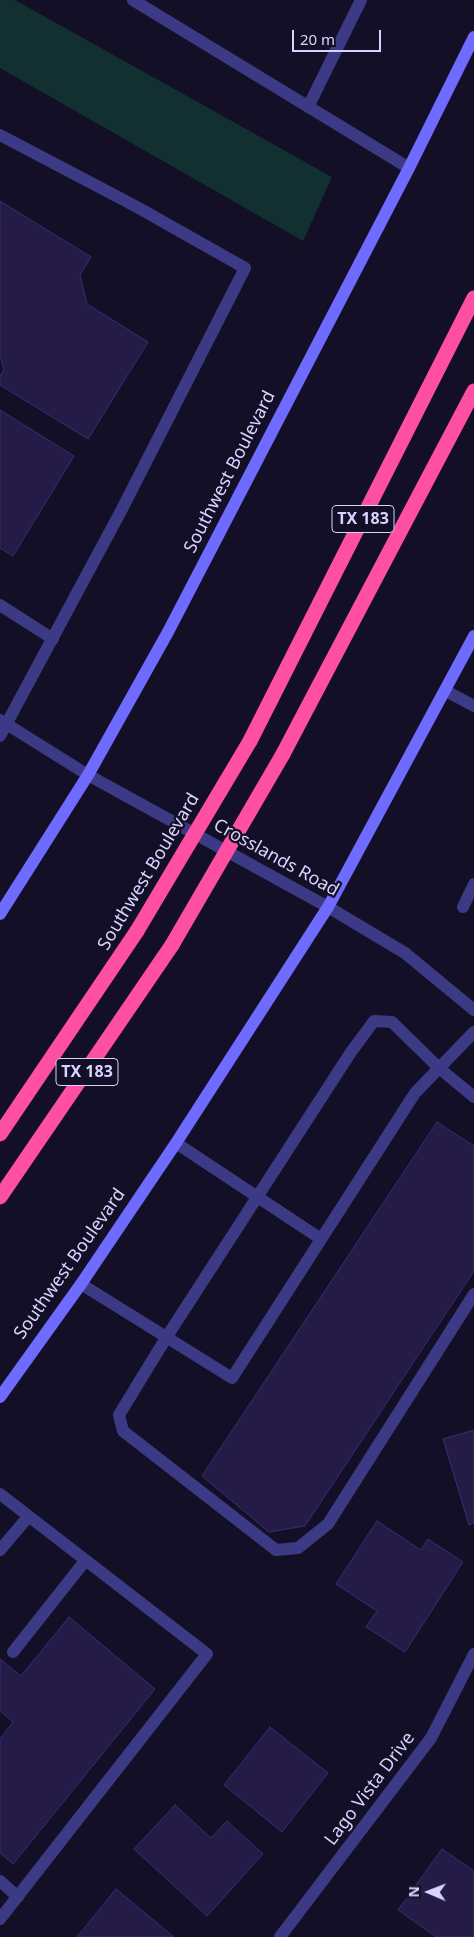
<!DOCTYPE html>
<style>
body{margin:0}
#map{position:relative;width:474px;height:1937px;overflow:hidden;background:#130f26;font-family:"Noto Sans",sans-serif}
canvas{display:block}
.north{position:absolute;left:404px;top:1867px;width:50px;height:50px;-webkit-text-stroke:4px #130f26;paint-order:stroke;rotate:271deg;font-size:14px;font-weight:700;line-height:20px;text-align:center;color:#d9d4ff}
.north::after{content:'';display:block;margin:auto;width:18px;height:22px;background:#d9d4ff;clip-path:polygon(50% 0,100% 100%,50% 72%,0 100%)}
.scale{position:absolute;left:292px;top:30px;width:89px;height:22px;box-sizing:border-box;border:2px solid #d9d4ff;border-top:0;padding-left:6px;font-size:15px;line-height:18px;white-space:nowrap;color:#d9d4ff;-webkit-text-stroke:4px #130f26;paint-order:stroke}
</style>
<div id="map">
<canvas width="474" height="1937"></canvas>
<div class="north">N</div>
<div class="scale">20 m</div>
</div>
<script>
const context = document.querySelector('canvas').getContext('2d');
context.lineJoin = 'round';
function fill(path, color) {
  context.fillStyle = color;
  context.fill(path, 'evenodd');
}
function poly(rows) {
  const path = new Path2D();
  for (const r of rows) {
    path.moveTo(r[0], r[1]);
    for (let i = 2; i < r.length; i += 2) path.lineTo(r[i], r[i + 1]);
  }
  return path;
}
function stroke(path, color, width, dash) {
  context.strokeStyle = color;
  context.lineWidth = width;
  context.lineCap = dash ? 'butt' : 'round';
  context.setLineDash(dash || []);
  context.stroke(path);
}
function drawText(font, color, halo, rows, align = 'center') {
  context.font = font + ' "Noto Sans",sans-serif';
  context.lineWidth = 4.5;
  context.setLineDash([]);
  context.textBaseline = 'middle';
  context.strokeStyle = halo;
  context.fillStyle = color;
  for (const [text, x, y, turn = 0] of rows) {
    context.save();
    context.translate(x, y);
    context.rotate((+turn || 0) * Math.PI / 180);
    context.textAlign = isNaN(turn) ? turn : align;
    if (halo) context.strokeText(text, 0, 0);
    context.fillText(text, 0, 0);
    context.restore();
  }
}
fill(poly([
 [0,0,15,0,332,177,303,241,0,68]
]), '#12302f');
const building = poly([
 [0,201,91,257,80,275,87,304,148,342,88,439,0,385,0,376,4,370,0,355,0,201],
 [0,410,74,456,13,556,0,548,0,410],
 [437,1122,474,1146,474,1271,305,1526,269,1532,202,1476,437,1122],
 [474,1430,474,1523,469,1525,443,1439,474,1430],
 [377,1521,421,1550,428,1539,463,1562,405,1652,366,1627,377,1611,336,1584,377,1521],
 [69,1617,155,1689,13,1864,0,1853,0,1739,13,1722,0,1711,0,1659,21,1676,69,1617],
 [270,1727,328,1773,282,1832,224,1785,270,1727],
 [175,1805,211,1838,227,1821,263,1854,207,1916,134,1849,175,1805],
 [442,1849,474,1871,474,1937,436,1937,398,1910,442,1849],
 [116,1889,174,1937,77,1937,116,1889]
]);
fill(building, '#241b47');
stroke(building, '#3b2d73', 1);
stroke(poly([
 [133,0,409,168],
 [308,107,361,0],
 [0,135,137,207,245,268,121,511,0,736],
 [0,605,53,639],
 [446,691,474,706],
 [463,907,474,884],
 [474,1097,439,1068,392,1022,374,1021,351,1052,166,1338,119,1415,123,1431,276,1550,298,1548,328,1524,474,1294],
 [176,1143,321,1239],
 [81,1284,232,1378,415,1093,474,1032],
 [0,1494,207,1654,0,1919],
 [0,1550,28,1517],
 [13,1652,85,1561],
 [0,1881,18,1897]
]), '#3d3a85', 12);
stroke(poly([
 [280,1937,431,1738,474,1654]
]), '#3d3a85', 12);
stroke(poly([
 [0,720,88,775,328,907,405,953,474,1010]
]), '#3d3a85', 12);
stroke(poly([
 [0,914,88,775,168,632,409,168,474,37],
 [0,1397,81,1284,176,1143,328,907,474,636]
]), '#6f6bff', 12);
stroke(poly([
 [250,741,474,298],
 [283,754,474,391],
 [0,1134,137,931],
 [0,1197,172,945]
]), '#ff4fa3', 15);
stroke(poly([
 [137,931,250,741],
 [172,945,283,754]
]), '#ff4fa3', 15);
for (const [x, y, w] of [
 [363,519,62],
 [87,1072,62]
]) {
  const box = new Path2D();
  box.roundRect(x - w / 2, y - 13.5, w, 27, 4);
  context.fillStyle = '#130f26';
  context.fill(box);
  stroke(box, '#d9d4ff', 1);
}
drawText('bold 16px', '#d9d4ff', null, [
 ["TX 183",363,519],
 ["TX 183",87,1072]
]);
drawText('18px', '#d9d4ff', '#130f26', [
 ["Southwest Boulevard",230,472,-63],
 ["Crosslands Road",276,858,29],
 ["Southwest Boulevard",149,872,-59],
 ["Southwest Boulevard",70,1264,-55],
 ["Lago Vista Drive",370,1789,-53]
]);
</script>
